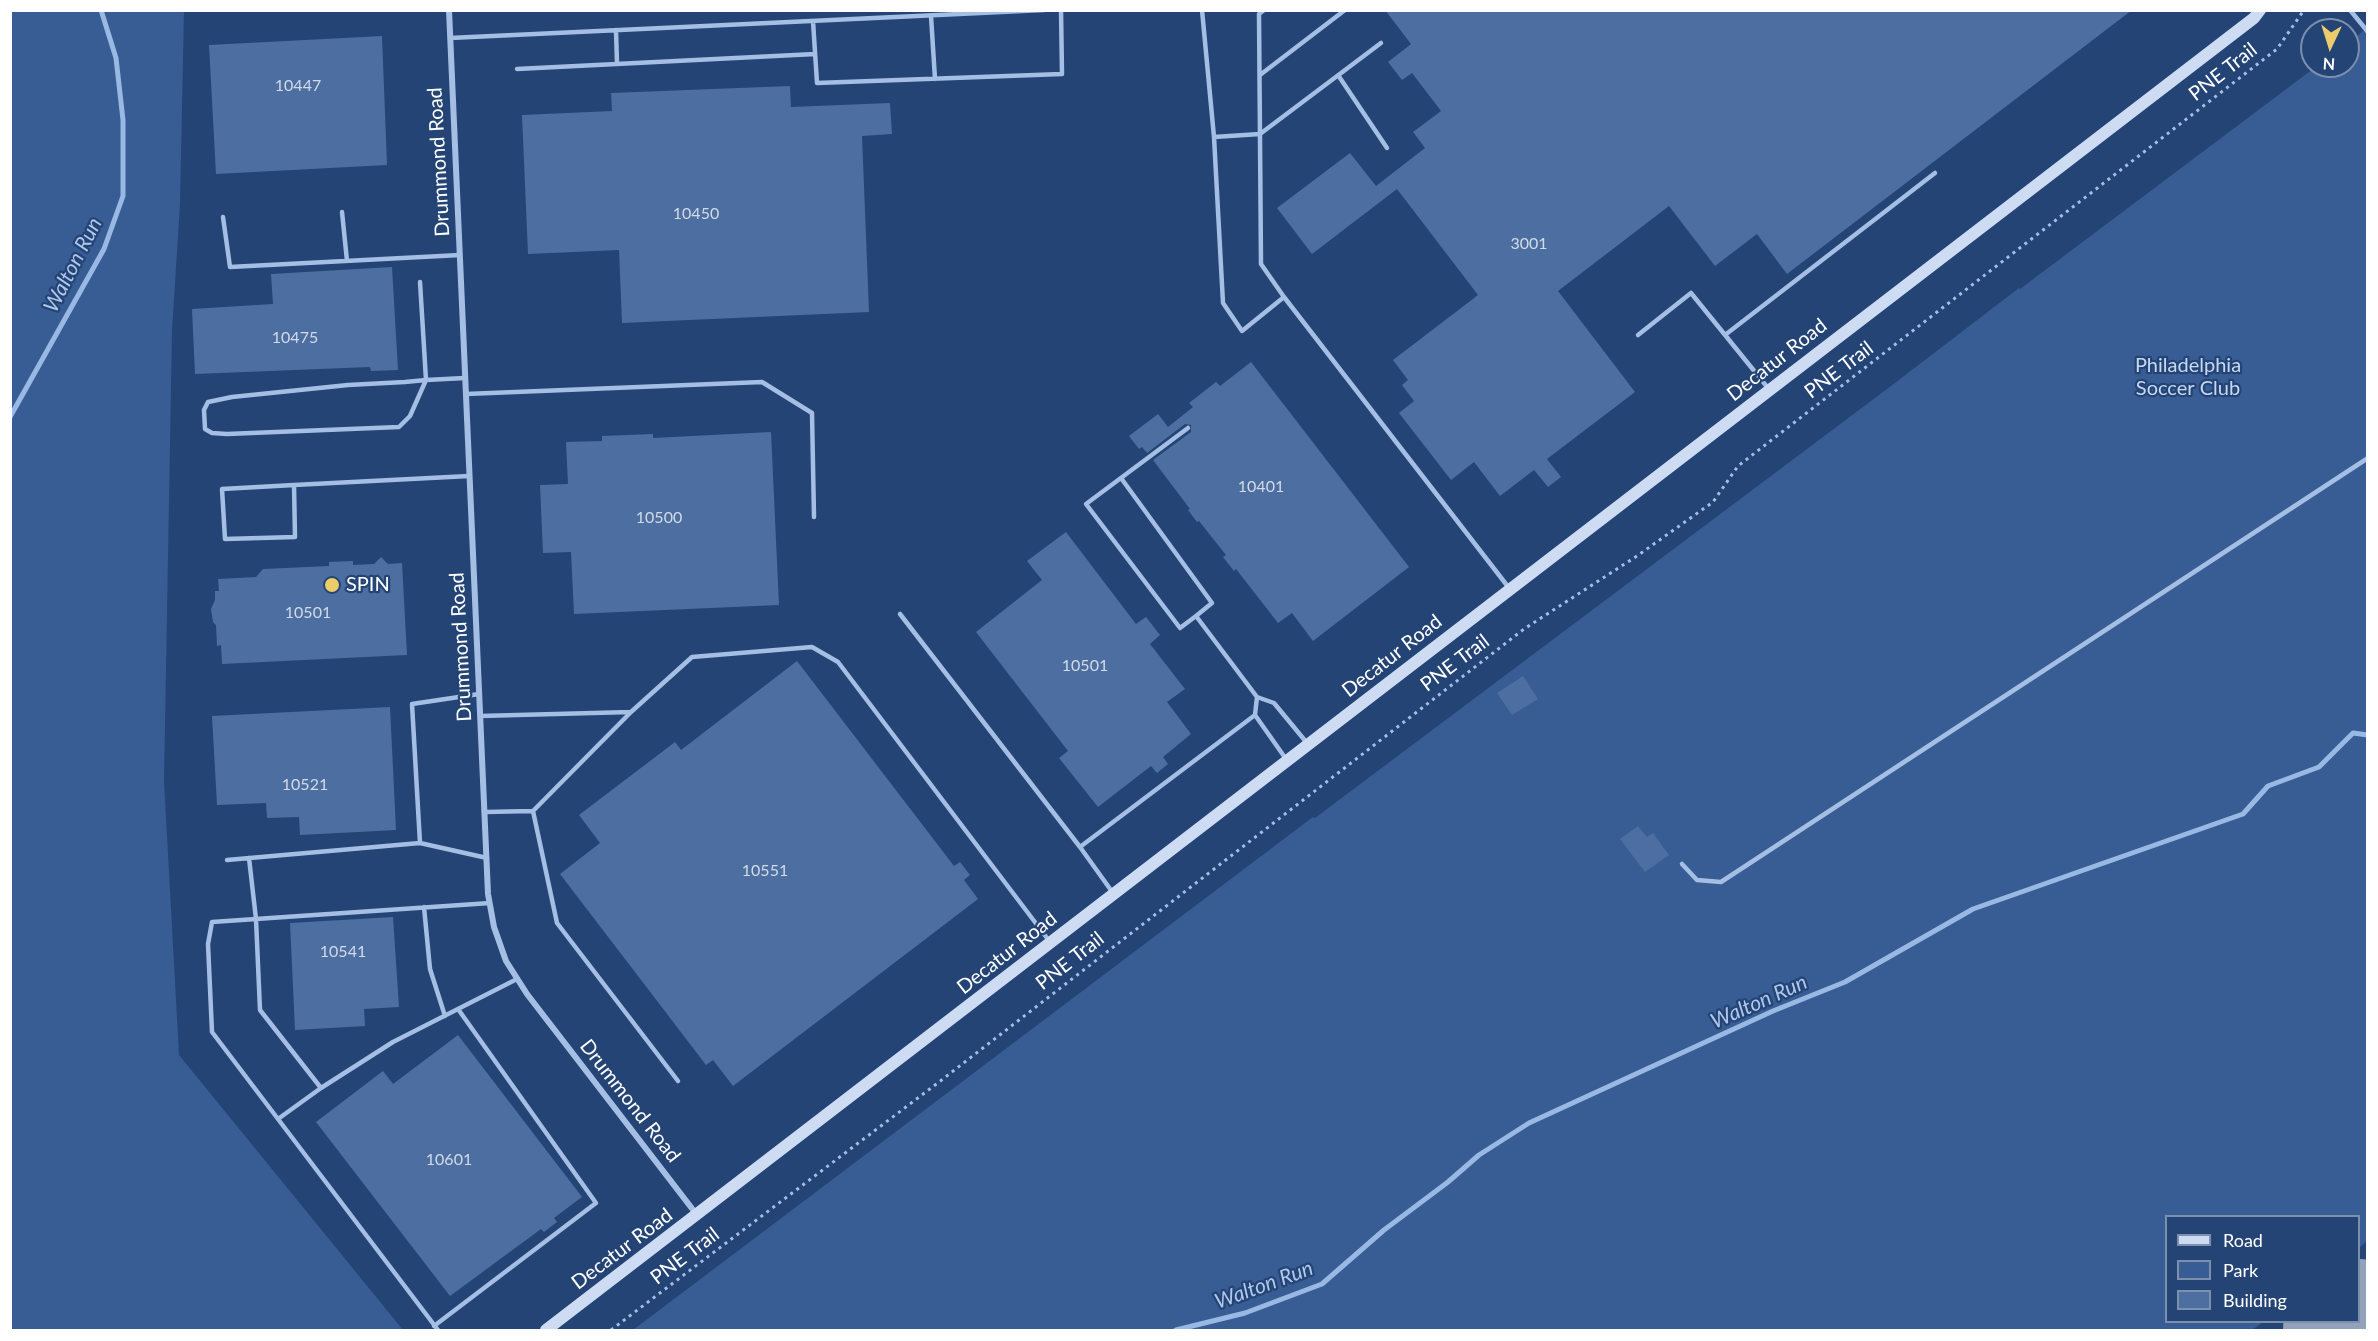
<!DOCTYPE html>
<style>
body{margin:0}
#map{position:relative;width:2378px;height:1341px;overflow:hidden;background:#244476;font-family:Lato,sans-serif}
canvas{display:block}
.frame{position:absolute;inset:0;border:12px solid #fff;pointer-events:none}
.legend{position:absolute;left:2165px;top:1215px;width:195px;height:108px;box-sizing:border-box;background:#244476;border:2px solid #7c8fad;margin:0;padding:8px 10px;list-style:none;font-size:18px;color:#fff}
.legend li{display:flex;align-items:center;gap:12px;height:30px}
.legend b{width:30px;border:2px solid #7c8fad}
.north{position:absolute;left:2300px;top:18px;width:60px;height:60px;box-sizing:border-box;background:#244476;border:2px solid #7c8fad;border-radius:50%;rotate:184deg;font-size:16px;font-weight:700;line-height:24px;text-align:center;color:#fff}
.north::after{content:'';display:block;margin:auto;width:21px;height:27px;background:#eccd69;clip-path:polygon(50% 0,100% 100%,50% 72%,0 100%)}
</style>
<div id="map">
<canvas width="2378" height="1341"></canvas>
<div class="frame"></div>
<ul class="legend">
<li><b style="height:8px;background:#cedcf3"></b>Road</li>
<li><b style="height:16px;background:#385d94"></b>Park</li>
<li><b style="height:16px;background:#4d6ea0"></b>Building</li>
</ul>
<div class="north">N</div>
</div>
<script>
const context = document.querySelector('canvas').getContext('2d');
context.lineJoin = 'round';
function fill(path, color) {
  context.fillStyle = color;
  context.fill(path, 'evenodd');
}
function poly(rows) {
  const path = new Path2D();
  for (const r of rows) {
    path.moveTo(r[0], r[1]);
    for (let i = 2; i < r.length; i += 2) path.lineTo(r[i], r[i + 1]);
  }
  return path;
}
function stroke(path, color, width, dash) {
  context.strokeStyle = color;
  context.lineWidth = width;
  context.lineCap = dash ? 'butt' : 'round';
  context.setLineDash(dash || []);
  context.stroke(path);
}
function drawText(font, color, halo, rows, align = 'center') {
  context.font = font + ' Lato,sans-serif';
  context.lineWidth = 4.5;
  context.setLineDash([]);
  context.textBaseline = 'middle';
  context.strokeStyle = halo;
  context.fillStyle = color;
  for (const [text, x, y, turn = 0] of rows) {
    context.save();
    context.translate(x, y);
    context.rotate((+turn || 0) * Math.PI / 180);
    context.textAlign = isNaN(turn) ? turn : align;
    if (halo) context.strokeText(text, 0, 0);
    context.fillText(text, 0, 0);
    context.restore();
  }
}
fill(poly([
 [10,11,184,11,180,204,172,330,164,781,179,1055,403,1330,11,1330],
 [2367,28,2367,1241,2359,1248,2358,1216,2166,1216,2166,1322,2263,1322,2252,1330,633,1330,1313,817,1315,818,1891,386,2019,288,2020,289,2317,66,2348,66,2348,43]
]), '#385d94');
stroke(poly([
 [10,417,104,249,123,196,123,120,116,58,101,10],
 [1176,1330,1245,1313,1322,1284,1384,1230,1448,1182,1479,1155,1529,1123,1773,1011,1845,982,1973,909,2243,814,2268,786,2319,767,2353,733,2368,735]
]), '#99b8e3', 5);
stroke(poly([
 [2346,1330,2358,1322]
]), '#92a2ba', 126);
fill(poly([
 [1385,10,2132,10,1787,274,1757,234,1715,266,1669,206,1558,291,1635,392,1547,459,1561,477,1548,487,1534,470,1500,496,1474,462,1451,480,1399,413,1414,401,1402,385,1408,380,1393,360,1478,295,1397,189,1312,254,1277,208,1350,153,1376,186,1425,148,1413,132,1441,111,1412,73,1402,80,1388,62,1411,44],
 [382,36,387,165,216,174,209,45],
 [790,86,791,107,890,103,892,134,862,136,869,312,622,323,619,250,528,254,522,115,612,111,611,93],
 [392,267,398,370,371,371,370,367,195,374,192,309,273,304,271,274],
 [1251,362,1409,567,1313,641,1292,613,1278,623,1236,569,1234,571,1223,557,1226,555,1199,521,1197,522,1188,510,1190,509,1153,460,1191,432,1191,425,1185,424,1147,453,1142,447,1139,449,1129,436,1158,414,1168,427,1193,407,1189,403,1216,382,1220,386],
 [771,432,779,605,574,614,571,552,543,553,540,485,568,484,566,442,602,441,602,436,653,434,653,438],
 [1066,532,1136,624,1146,617,1160,635,1150,644,1185,689,1167,702,1191,734,1163,757,1168,764,1157,773,1151,766,1098,807,1059,758,1068,751,976,632,1042,580,1027,561],
 [381,557,388,564,402,563,407,655,222,664,221,645,217,646,216,625,213,622,211,609,215,600,215,591,219,591,218,579,256,577,263,569,329,566,329,562,353,561,353,565,374,564],
 [797,661,954,866,960,862,970,875,964,880,978,899,733,1086,713,1060,706,1065,560,874,600,843,579,815,675,742,681,750],
 [1523,676,1538,699,1512,715,1497,693],
 [390,707,396,830,300,835,299,817,267,818,266,803,217,805,212,716],
 [1638,826,1647,837,1653,833,1669,855,1645,872,1620,839],
 [393,917,399,1007,364,1009,365,1026,295,1030,290,923],
 [458,1035,582,1197,554,1218,557,1222,544,1232,541,1229,450,1296,316,1122,383,1071,393,1084]
]), '#4d6ea0');
stroke(poly([
 [611,1330,939,1082,1524,629,1637,556,1713,502,1738,466,2277,49,2304,10]
]), '#a5bee3', 3, [3, 4.5]);
stroke(poly([
 [1202,10,1214,137,1223,303,1242,331,1284,297],
 [1264,10,1259,14,1261,264,1284,297,1509,588],
 [2350,10,2368,32],
 [931,16,935,79],
 [813,21,817,83,1062,74,1061,10],
 [616,30,617,64],
 [450,38,1044,10],
 [517,69,815,54],
 [1260,75,1345,10],
 [1338,75,1387,148],
 [1214,137,1260,134,1381,43],
 [342,212,347,261],
 [223,217,230,267,460,255],
 [420,282,426,380,410,416,399,427,227,434,212,433,205,429,204,410,208,402,232,397,348,385,405,382,426,380,465,378],
 [1638,335,1691,293,1768,388],
 [1725,335,1935,173],
 [466,394,762,382,812,413,814,517],
 [1188,428,1086,504,1180,628,1196,616,1257,697,1274,703,1307,743],
 [1121,478,1212,603,1196,616],
 [294,485,295,537,225,539,222,489,294,485,469,476],
 [900,614,1080,847],
 [1257,697,1255,715,1286,759],
 [480,716,631,712,692,657,812,647,838,662,1050,942],
 [533,811,631,712],
 [485,812,533,811,557,923,678,1081],
 [420,843,412,704,479,694],
 [249,858,256,919,260,1010,321,1088,393,1042,517,979],
 [227,860,420,843,487,858],
 [1682,864,1697,880,1721,882,2368,458],
 [1113,893,1080,847,1255,715],
 [424,907,430,969,445,1016],
 [278,1119,321,1088],
 [434,1326,596,1203,458,1009],
 [438,1330,212,1032,208,944,212,922,490,903]
]), '#a5bee3', 4.5);
stroke(poly([
 [449,10,488,894,494,927,506,961,527,994,697,1215]
]), '#a5bee3', 6);
stroke(poly([
 [546,1330,2254,18,2260,10]
]), '#cedcf3', 12);
for (const [x, y, r, color] of [
 [332,585,8,"#eccd69"]
]) {
  const dot = new Path2D();
  dot.arc(x, y, r, 0, 2 * Math.PI);
  context.fillStyle = color;
  context.fill(dot);
  stroke(dot, '#244476', 2);
}
drawText('16px', '#d2dbe7', null, [
 ["10447",298,86],
 ["10450",696,214],
 ["3001",1529,244],
 ["10475",295,338],
 ["10401",1261,487],
 ["10500",659,518],
 ["10501",308,613],
 ["10501",1085,666],
 ["10521",305,785],
 ["10551",765,871],
 ["10541",343,952],
 ["10601",449,1160]
]);
drawText('20px', '#fff', '#244476', [
 ["PNE Trail",2223,72,-38],
 ["Drummond Road",439,162,-93],
 ["Decatur Road",1777,360,-38],
 ["PNE Trail",1839,370,-37],
 ["Drummond Road",461,647,-93],
 ["Decatur Road",1392,656,-38],
 ["PNE Trail",1455,663,-37],
 ["Decatur Road",1007,953,-38],
 ["PNE Trail",1070,961,-38],
 ["Drummond Road",630,1101,52],
 ["Decatur Road",622,1249,-37],
 ["PNE Trail",685,1256,-37]
]);
drawText('20px', '#c7d9f2', '#244476', [
 ["Philadelphia",2188,366],
 ["Soccer Club",2188,389]
]);
drawText('20px', '#fff', '#244476', [
 ["SPIN",346,585]
], 'left');
drawText('italic 21px', '#b0c8eb', '#244476', [
 ["Walton Run",73,265,-63],
 ["Walton Run",1759,1002,-24],
 ["Walton Run",1264,1285,-20]
]);
</script>
